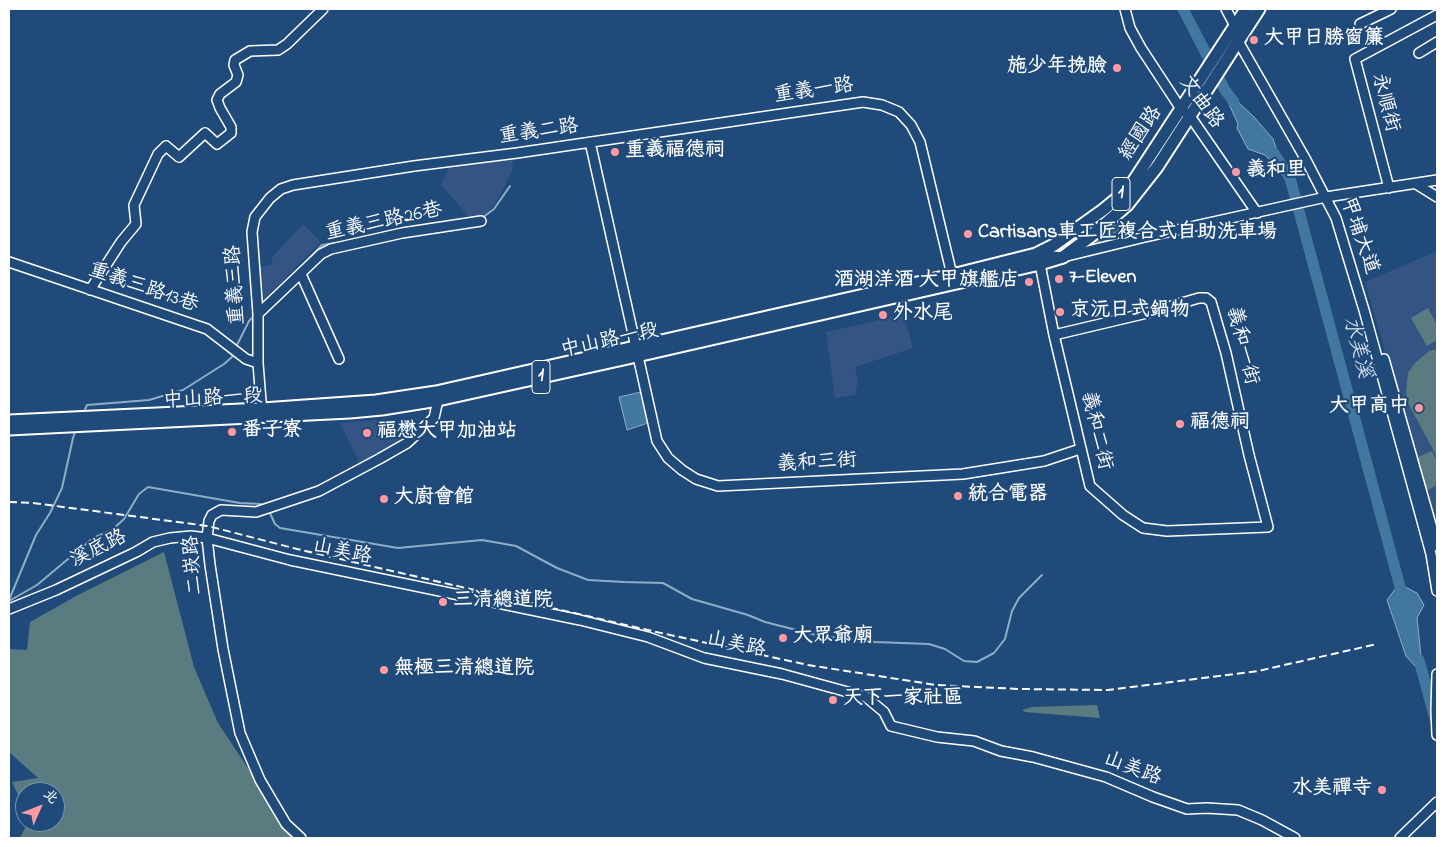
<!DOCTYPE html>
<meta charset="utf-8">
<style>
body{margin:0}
#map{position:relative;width:1446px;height:847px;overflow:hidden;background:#1f4a7a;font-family:"Indie Flower","LXGW WenKai TC",sans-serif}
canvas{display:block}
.frame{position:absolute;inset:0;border:10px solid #fff;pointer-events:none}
.north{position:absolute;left:15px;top:782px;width:50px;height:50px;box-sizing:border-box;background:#1f4a7a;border:1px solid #7992af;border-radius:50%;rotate:46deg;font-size:14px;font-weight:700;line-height:20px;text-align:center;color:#fff}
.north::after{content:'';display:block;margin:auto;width:18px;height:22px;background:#ff9aa2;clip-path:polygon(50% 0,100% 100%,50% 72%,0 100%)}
</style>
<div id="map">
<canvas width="1446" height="847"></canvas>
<div class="frame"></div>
<div class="north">北</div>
</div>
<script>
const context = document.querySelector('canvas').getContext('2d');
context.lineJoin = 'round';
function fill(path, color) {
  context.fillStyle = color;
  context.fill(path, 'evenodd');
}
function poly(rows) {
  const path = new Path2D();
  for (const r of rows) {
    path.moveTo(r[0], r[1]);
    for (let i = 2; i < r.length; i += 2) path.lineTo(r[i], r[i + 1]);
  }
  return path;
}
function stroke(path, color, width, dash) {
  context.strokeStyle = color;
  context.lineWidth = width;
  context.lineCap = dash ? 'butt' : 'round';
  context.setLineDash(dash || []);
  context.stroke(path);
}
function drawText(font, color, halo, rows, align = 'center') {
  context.font = font + ' "Indie Flower","LXGW WenKai TC",sans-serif';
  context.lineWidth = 4.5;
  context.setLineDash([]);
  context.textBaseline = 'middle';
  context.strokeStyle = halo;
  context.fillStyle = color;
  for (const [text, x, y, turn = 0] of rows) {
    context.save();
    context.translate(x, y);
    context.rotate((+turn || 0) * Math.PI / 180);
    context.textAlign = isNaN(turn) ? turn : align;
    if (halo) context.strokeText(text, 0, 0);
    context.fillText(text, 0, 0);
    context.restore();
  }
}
fill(poly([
 [513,159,512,171,500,195,488,213,473,221,441,185,449,168],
 [303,224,321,242,264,299,260,267,271,265,273,256],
 [1437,251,1437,534,1365,282],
 [904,315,913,348,855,367,858,381,855,395,835,398,826,332],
 [385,419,400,440,360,464,340,423]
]), '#345584');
fill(poly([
 [1120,222,1129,236,1092,245,1091,242],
 [1428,308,1437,325,1437,340,1427,346,1411,318],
 [1437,349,1437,457,1408,403,1406,393,1408,373,1415,363,1429,351],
 [1432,451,1437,461,1437,485,1426,491,1416,458],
 [164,552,194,667,218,723,289,830,300,838,20,838,28,822,55,822,55,792,25,792,25,810,12,782,38,778,9,752,9,649,27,650,30,622,78,595],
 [1097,705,1100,718,1025,712,1022,710,1032,707]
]), '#5a7c81');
const water = poly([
 [1225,90,1254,117,1273,139,1282,165,1271,161,1265,155,1248,149,1237,128,1238,124,1225,95,1225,90],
 [641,392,648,423,627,430,619,397,641,392],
 [1399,584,1417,593,1424,605,1417,618,1423,675,1406,656,1387,600,1399,584]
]);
fill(water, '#42789f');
stroke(water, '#8eaec5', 1);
stroke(poly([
 [482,218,494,209,510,186],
 [303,265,322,245,342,242],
 [236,347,249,321,255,315],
 [83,414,87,405,149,400,183,390,224,364,232,357,233,354],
 [269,511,275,524,280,528,398,548,482,540,516,546,557,568,588,580,624,582,663,583,692,599,748,615,765,622,820,636,875,642,929,644,945,649,964,661,977,662,994,653,1005,639,1012,611,1019,598,1042,575],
 [9,600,36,535,50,513,62,488,73,438,76,429],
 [9,601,37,585,93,538,112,530,124,519,139,494,148,487,240,503,261,504,263,506]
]), '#8eaec5', 2);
stroke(poly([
 [1183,9,1225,90,1234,102],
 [1273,152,1290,178,1403,598],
 [1419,660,1435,719]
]), '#42789f', 11);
const minor = poly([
 [1125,9,1130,28,1141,48,1181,109,1190,116,1257,213],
 [1226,9,1235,26,1238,41,1306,160,1336,218,1364,310,1405,459,1431,554,1437,591],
 [1360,24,1391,9],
 [1419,53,1437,42],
 [590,142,657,441,668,458,682,470,696,479,718,486,963,474,1044,461,1080,449],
 [1416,184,1437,197],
 [1389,188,1355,59,1437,15],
 [9,262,207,329,246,359,258,363],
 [301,274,339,359],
 [90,290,121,242,136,224,134,205,158,154,166,146,179,157,205,133,217,144,231,133,231,127,220,108,217,100,220,94,236,82,238,75,234,65,235,60,250,51,278,50,287,44,323,9],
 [258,314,321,254,331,249,402,233,481,221],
 [1054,335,1147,313,1199,298,1206,298,1211,302,1226,353,1249,455,1268,527,1167,531,1143,528,1123,515,1090,486,1054,335,1040,264,1036,254,1063,257,1145,237,1326,197,1437,180],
 [1384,359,1437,546],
 [262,414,258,363,258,314,252,232,255,217,270,198,281,189,293,185,414,166,517,153,863,102,882,105,899,112,911,125,920,142,952,275],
 [9,609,56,590,136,552,153,542,170,538,191,536,207,538,290,560,580,620,648,637,704,658,782,674,866,697,884,712,891,726,937,737,974,741,1001,751,1033,757,1106,777,1153,797,1187,809,1207,808,1238,810,1262,820,1295,838],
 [1437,674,1436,710,1437,735],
 [301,838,286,824,260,780,240,733,223,649,210,565,207,538,209,521,212,515,221,510,256,512,319,491,379,459,407,443,434,418,438,400,436,395],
 [1400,838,1437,802]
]);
const major = poly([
 [9,421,262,409,376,401,436,392,952,275,1036,254,1054,245,1103,210,1120,196,1133,182,1246,9],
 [9,429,350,412,382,409,438,400,637,356,1040,264,1063,257,1091,236,1127,205,1157,167,1259,9]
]);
stroke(minor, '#fff', 12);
stroke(major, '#fff', 15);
stroke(minor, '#1f4a7a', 9);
stroke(major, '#1f4a7a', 11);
stroke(poly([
 [9,502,33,503,208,526,297,549,652,631,808,665,936,685,1019,689,1108,690,1258,671,1377,644]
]), '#fff', 2, [8, 4]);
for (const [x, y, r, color] of [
 [1254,40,5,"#ff9aa2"],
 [1117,68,5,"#ff9aa2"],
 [615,152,5,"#ff9aa2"],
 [1236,172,5,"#ff9aa2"],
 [968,234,5,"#ff9aa2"],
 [1059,279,5,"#ff9aa2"],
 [1029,282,5,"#ff9aa2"],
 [1060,312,5,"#ff9aa2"],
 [883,315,5,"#ff9aa2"],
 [1419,408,5,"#ff9aa2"],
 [1180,424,5,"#ff9aa2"],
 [232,432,5,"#ff9aa2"],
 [367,433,5,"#ff9aa2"],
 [958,496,5,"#ff9aa2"],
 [384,499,5,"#ff9aa2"],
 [443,602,5,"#ff9aa2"],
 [783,638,5,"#ff9aa2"],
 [384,670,5,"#ff9aa2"],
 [833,700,5,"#ff9aa2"],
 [1382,790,5,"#ff9aa2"]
]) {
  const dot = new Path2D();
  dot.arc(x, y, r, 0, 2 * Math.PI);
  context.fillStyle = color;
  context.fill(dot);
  stroke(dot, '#1f4a7a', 2);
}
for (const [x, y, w] of [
 [1121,194,18],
 [541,377,18]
]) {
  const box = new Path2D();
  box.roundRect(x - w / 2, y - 16.5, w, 33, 4);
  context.fillStyle = '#1f4a7a';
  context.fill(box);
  stroke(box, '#fff', 1);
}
drawText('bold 19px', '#fff', null, [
 ["1",1121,194],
 ["1",541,377]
]);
drawText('bold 20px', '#fff', '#1f4a7a', [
 ["大甲日勝窗簾",1264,40],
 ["施少年挽臉",1107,68,"right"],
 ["重義福德祠",625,152],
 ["義和里",1246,172],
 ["Cartisans車工匠複合式自助洗車場",978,234],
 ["7-Eleven",1069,279],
 ["酒湖洋酒 大甲旗艦店",1019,282,"right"],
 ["京沅日式鍋物",1070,312],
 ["外水尾",893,315],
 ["大甲高中",1409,408,"right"],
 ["福德祠",1190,424],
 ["番子寮",242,432],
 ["福懋大甲加油站",377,433],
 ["統合電器",968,496],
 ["大廚會館",394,499],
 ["三清總道院",453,602],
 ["大眾爺廟",793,638],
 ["無極三清總道院",394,670],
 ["天下一家社區",843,700],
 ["水美禪寺",1372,790,"right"]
], 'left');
drawText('20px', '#fff', '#1f4a7a', [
 ["重義一路",814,92,-8],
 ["文曲路",1200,103,54],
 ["永順街",1384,103,76],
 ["重義二路",539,133,-8],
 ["經國路",1142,134,-56],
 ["重義三路26巷",384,223,-12],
 ["甲埔大道",1358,236,71],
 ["重義三路",237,285,-93],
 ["重義三路13巷",143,289,19],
 ["中山路一段",610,342,-12],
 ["義和一街",1241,346,76],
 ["中山路一段",213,400,-3],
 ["義和二街",1095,431,77],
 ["義和三街",817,464,-3],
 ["溪底路",99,550,-26],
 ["山美路",342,553,12],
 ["二崁路",195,565,-95],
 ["山美路",736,646,12],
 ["山美路",1132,770,21]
]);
drawText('italic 21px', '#d0dde7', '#1f4a7a', [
 ["水美溪",1356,348,75]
]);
</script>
